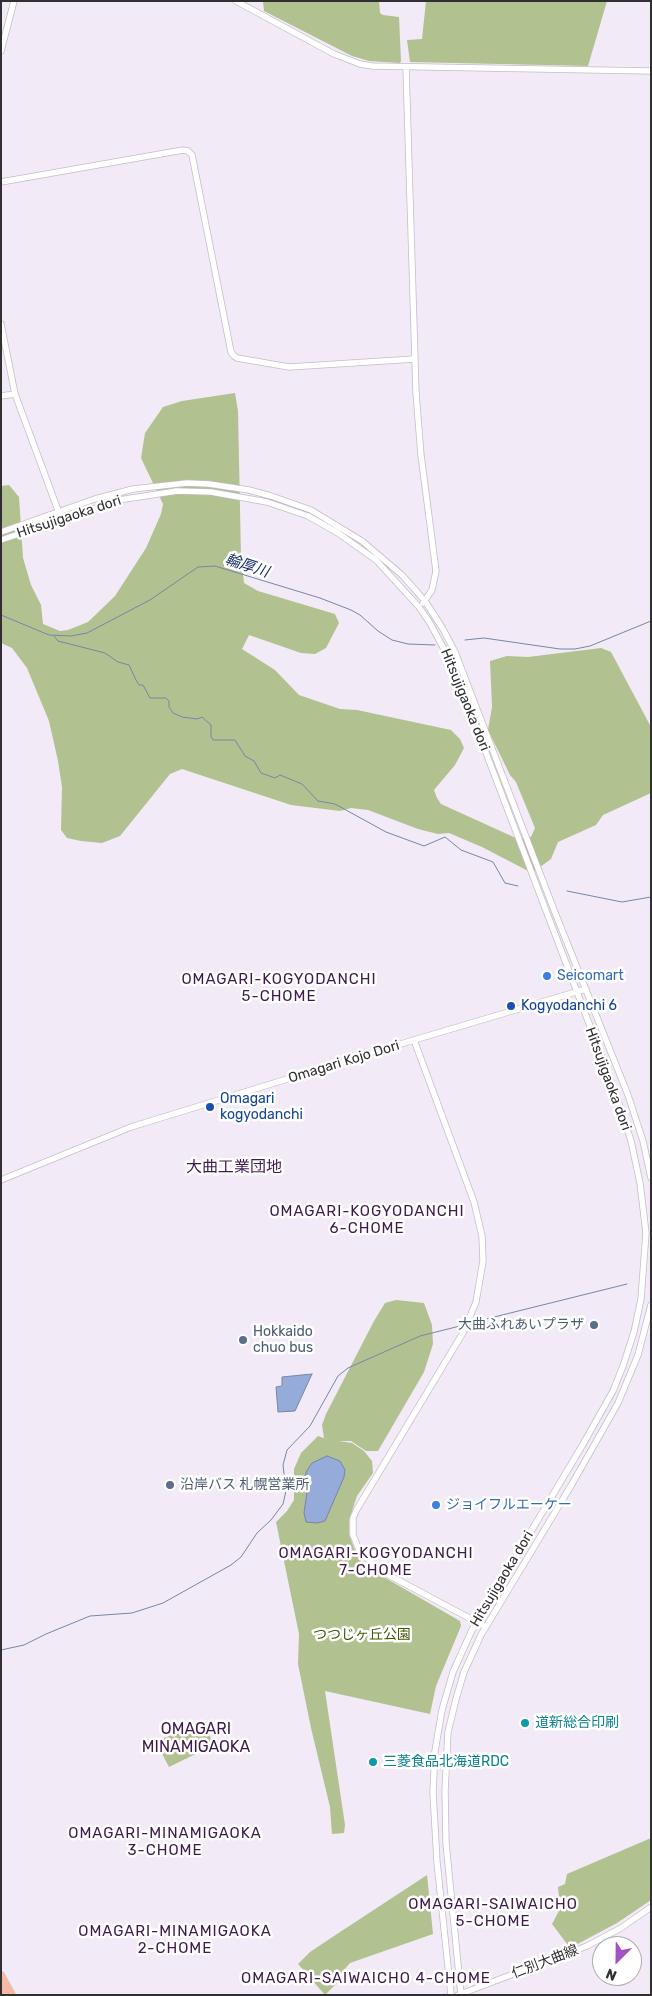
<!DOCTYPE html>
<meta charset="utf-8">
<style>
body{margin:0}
#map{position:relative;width:652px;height:1996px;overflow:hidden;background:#f2eaf6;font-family:Rubik,sans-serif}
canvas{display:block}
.frame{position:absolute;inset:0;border:2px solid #322f33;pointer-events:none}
.north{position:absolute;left:592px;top:1936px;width:50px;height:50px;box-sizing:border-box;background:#fff;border:1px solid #adacad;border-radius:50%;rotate:203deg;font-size:14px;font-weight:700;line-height:20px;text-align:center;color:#322f33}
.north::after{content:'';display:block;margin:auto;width:18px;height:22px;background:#a352c1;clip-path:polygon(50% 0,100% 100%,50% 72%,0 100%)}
</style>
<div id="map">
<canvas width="652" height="1996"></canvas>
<div class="frame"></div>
<div class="north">N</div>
</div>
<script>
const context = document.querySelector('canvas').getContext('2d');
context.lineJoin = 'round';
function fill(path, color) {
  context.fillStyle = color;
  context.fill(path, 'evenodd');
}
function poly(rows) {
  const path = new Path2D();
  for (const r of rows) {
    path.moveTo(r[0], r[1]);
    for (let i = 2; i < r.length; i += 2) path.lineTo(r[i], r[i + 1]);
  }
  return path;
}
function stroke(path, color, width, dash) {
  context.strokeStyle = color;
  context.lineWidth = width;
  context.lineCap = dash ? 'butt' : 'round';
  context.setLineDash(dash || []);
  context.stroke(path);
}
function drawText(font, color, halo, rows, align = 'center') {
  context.font = font + ' Rubik,"Noto Sans JP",sans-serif';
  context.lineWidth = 5;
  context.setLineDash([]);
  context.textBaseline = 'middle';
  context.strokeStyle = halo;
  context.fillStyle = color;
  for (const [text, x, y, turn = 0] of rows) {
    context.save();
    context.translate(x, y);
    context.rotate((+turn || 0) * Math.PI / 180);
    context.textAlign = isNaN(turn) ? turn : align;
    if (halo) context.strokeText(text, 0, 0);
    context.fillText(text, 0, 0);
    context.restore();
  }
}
fill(poly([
 [263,1,379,1,380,13,383,15,399,17,401,61,400,63,369,61,352,56,264,11],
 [426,1,607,1,588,66,410,62,407,40,422,39],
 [235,393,238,411,241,557,244,583,258,591,335,614,339,623,326,648,315,654,301,653,249,635,242,649,275,670,299,695,340,709,357,710,451,730,460,739,464,748,455,765,434,790,437,798,441,804,518,839,531,837,535,828,516,782,510,775,488,730,492,707,490,661,507,656,528,657,601,648,611,652,651,727,651,793,603,815,596,825,558,842,551,859,532,873,482,847,449,833,438,834,418,829,368,810,351,808,340,811,291,805,182,769,170,774,120,836,102,843,81,841,67,838,61,830,62,787,58,761,49,721,27,668,12,648,1,643,1,486,9,485,19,497,23,558,31,585,41,605,43,624,60,631,68,630,88,622,115,596,146,548,161,514,163,504,141,458,145,433,163,407,182,401],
 [396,1300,424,1303,432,1325,433,1344,424,1372,378,1451,366,1451,351,1441,339,1441,352,1443,364,1451,372,1461,373,1473,357,1496,349,1520,349,1534,354,1548,363,1565,460,1621,461,1626,436,1686,430,1714,325,1691,345,1825,344,1833,332,1834,330,1807,311,1728,298,1664,299,1634,276,1522,287,1511,294,1500,294,1469,301,1453,318,1436,332,1441,324,1438,322,1425,326,1414,374,1321,385,1303],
 [202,1720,214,1745,169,1767,156,1742],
 [651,1838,651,1900,617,1923,570,1948,552,1924,560,1909,558,1887,565,1884,567,1874],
 [427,1875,433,1934,350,1963,336,1979,338,1982,325,1995,298,1964,310,1952,334,1936]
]), '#b2c190');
const water = poly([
 [312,1374,295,1411,278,1412,276,1387,282,1386,282,1377,312,1374],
 [327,1456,340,1461,345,1470,344,1477,325,1521,317,1523,306,1522,304,1513,307,1492,308,1486,305,1480,306,1472,312,1463,327,1456]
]);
fill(water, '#95abd9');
stroke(water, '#7786a7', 1);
stroke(poly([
 [1,615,49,635,71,636,87,633,150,600,198,567,215,566,320,598,351,610,360,615,378,631,392,640,408,644,435,645],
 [54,636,58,641,105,653,118,662,129,665,136,680,139,685,143,685,150,698,166,698,169,701,169,707,173,713,182,717,197,719,202,717,211,725,211,736,213,740,235,740,245,756,254,761,261,773,275,778,280,775,302,784,318,801,335,804,386,832,424,846,445,837,461,850,493,862,505,883,518,886],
 [465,640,484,638,560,649,575,649,590,646,651,621],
 [567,891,622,902,651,897],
 [470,1323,627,1284],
 [1,1650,24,1645,46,1634,90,1616,132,1613,163,1603,231,1565,241,1557,257,1533,271,1520,283,1504,286,1491,283,1465,287,1450,310,1426,338,1376,348,1368,420,1336,464,1325]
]), '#7786a7', 1);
const secondary = poly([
 [236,1,334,54,360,64,372,66,651,71],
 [1,51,14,1],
 [406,68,416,393,421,455,436,571,432,590,423,603],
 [1,182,183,150,188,151,192,155,231,352,234,356,237,358,289,367,415,359],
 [1,324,15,394,59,513],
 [1,396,15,394],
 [1,532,95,499,133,489,187,483,209,484,249,490,271,496,311,510,362,541,402,575,425,601,443,629,455,652,554,910,628,1095,643,1141,651,1178],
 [1,540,119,500,177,491,211,492,267,502,308,516,338,533,376,560,419,607,430,623,453,666,617,1097,631,1141,640,1183,646,1233,641,1299,634,1332,623,1366,613,1391,582,1446,472,1630,453,1672,442,1710,435,1751,433,1792,437,1862,451,1995],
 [414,1040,474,1202,482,1236,483,1261,476,1302,464,1331,357,1509,353,1518,353,1535,360,1552,381,1571,486,1627],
 [1,1180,131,1127,414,1040,586,989],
 [458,1995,587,1946,621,1928,651,1907],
 [461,1995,446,1843,445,1791,448,1732,456,1699,464,1672,481,1635,572,1484,618,1403,638,1355,651,1305]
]);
const highway = poly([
 [1,1975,12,1995],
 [1,1987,5,1995]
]);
stroke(secondary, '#c4bcc7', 7);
stroke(highway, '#cecdce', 8);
stroke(secondary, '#fff', 5.5);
stroke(highway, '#f7b9a3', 7);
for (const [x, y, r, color] of [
 [547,976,5,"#3f7fe0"],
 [511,1006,5,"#1a4fb4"],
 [210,1107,5,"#1a4fb4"],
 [594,1325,5,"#5c6f8a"],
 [243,1340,5,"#5c6f8a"],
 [170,1485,5,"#5c6f8a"],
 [436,1505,5,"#3f7fe0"],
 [525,1723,5,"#0f9aa8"],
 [373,1762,5,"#0f9aa8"]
]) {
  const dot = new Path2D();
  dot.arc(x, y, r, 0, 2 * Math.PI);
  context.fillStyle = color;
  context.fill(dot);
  stroke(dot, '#fff', 2);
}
drawText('14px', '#322f33', '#fff', [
 ["Hitsujigaoka dori",69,517,-18],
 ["Hitsujigaoka dori",465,700,68],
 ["Omagari Kojo Dori",344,1062,-17],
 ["Hitsujigaoka dori",608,1079,70],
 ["Hitsujigaoka dori",502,1579,-59],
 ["仁別大曲線",545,1962,-21]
]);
drawText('14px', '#366cbe', '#fff', [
 ["Seicomart",557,976],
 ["ジョイフルエーケー",446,1505]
], 'left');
drawText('14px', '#164399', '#fff', [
 ["Kogyodanchi 6",521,1006],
 ["Omagari",220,1099],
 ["kogyodanchi",220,1115]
], 'left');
drawText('14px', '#4e5e75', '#fff', [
 ["大曲ふれあいプラザ",584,1325,"right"],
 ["Hokkaido",253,1332],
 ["chuo bus",253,1348],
 ["沿岸バス 札幌営業所",180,1485]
], 'left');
drawText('14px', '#465704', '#fff', [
 ["つつじヶ丘公園",362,1635]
]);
drawText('14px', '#0d838f', '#fff', [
 ["道新総合印刷",535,1723],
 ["三菱食品北海道RDC",383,1762]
], 'left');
drawText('italic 15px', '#152c62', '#fff', [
 ["輪厚川",247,566,18]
]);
context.letterSpacing = '1px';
drawText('15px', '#40194e', '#fff', [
 ["OMAGARI-KOGYODANCHI",279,980],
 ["5-CHOME",279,997],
 ["OMAGARI-KOGYODANCHI",367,1212],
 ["6-CHOME",367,1229],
 ["OMAGARI-KOGYODANCHI",376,1554],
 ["7-CHOME",376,1571],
 ["OMAGARI-MINAMIGAOKA",165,1834],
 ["3-CHOME",165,1851],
 ["OMAGARI-SAIWAICHO",493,1905],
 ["5-CHOME",493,1922],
 ["OMAGARI-MINAMIGAOKA",175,1932],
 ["2-CHOME",175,1949],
 ["OMAGARI-SAIWAICHO 4-CHOME",366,1979]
]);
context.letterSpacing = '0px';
drawText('16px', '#40194e', '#fff', [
 ["大曲工業団地",234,1167],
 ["OMAGARI",196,1729],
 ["MINAMIGAOKA",196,1747]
]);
</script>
